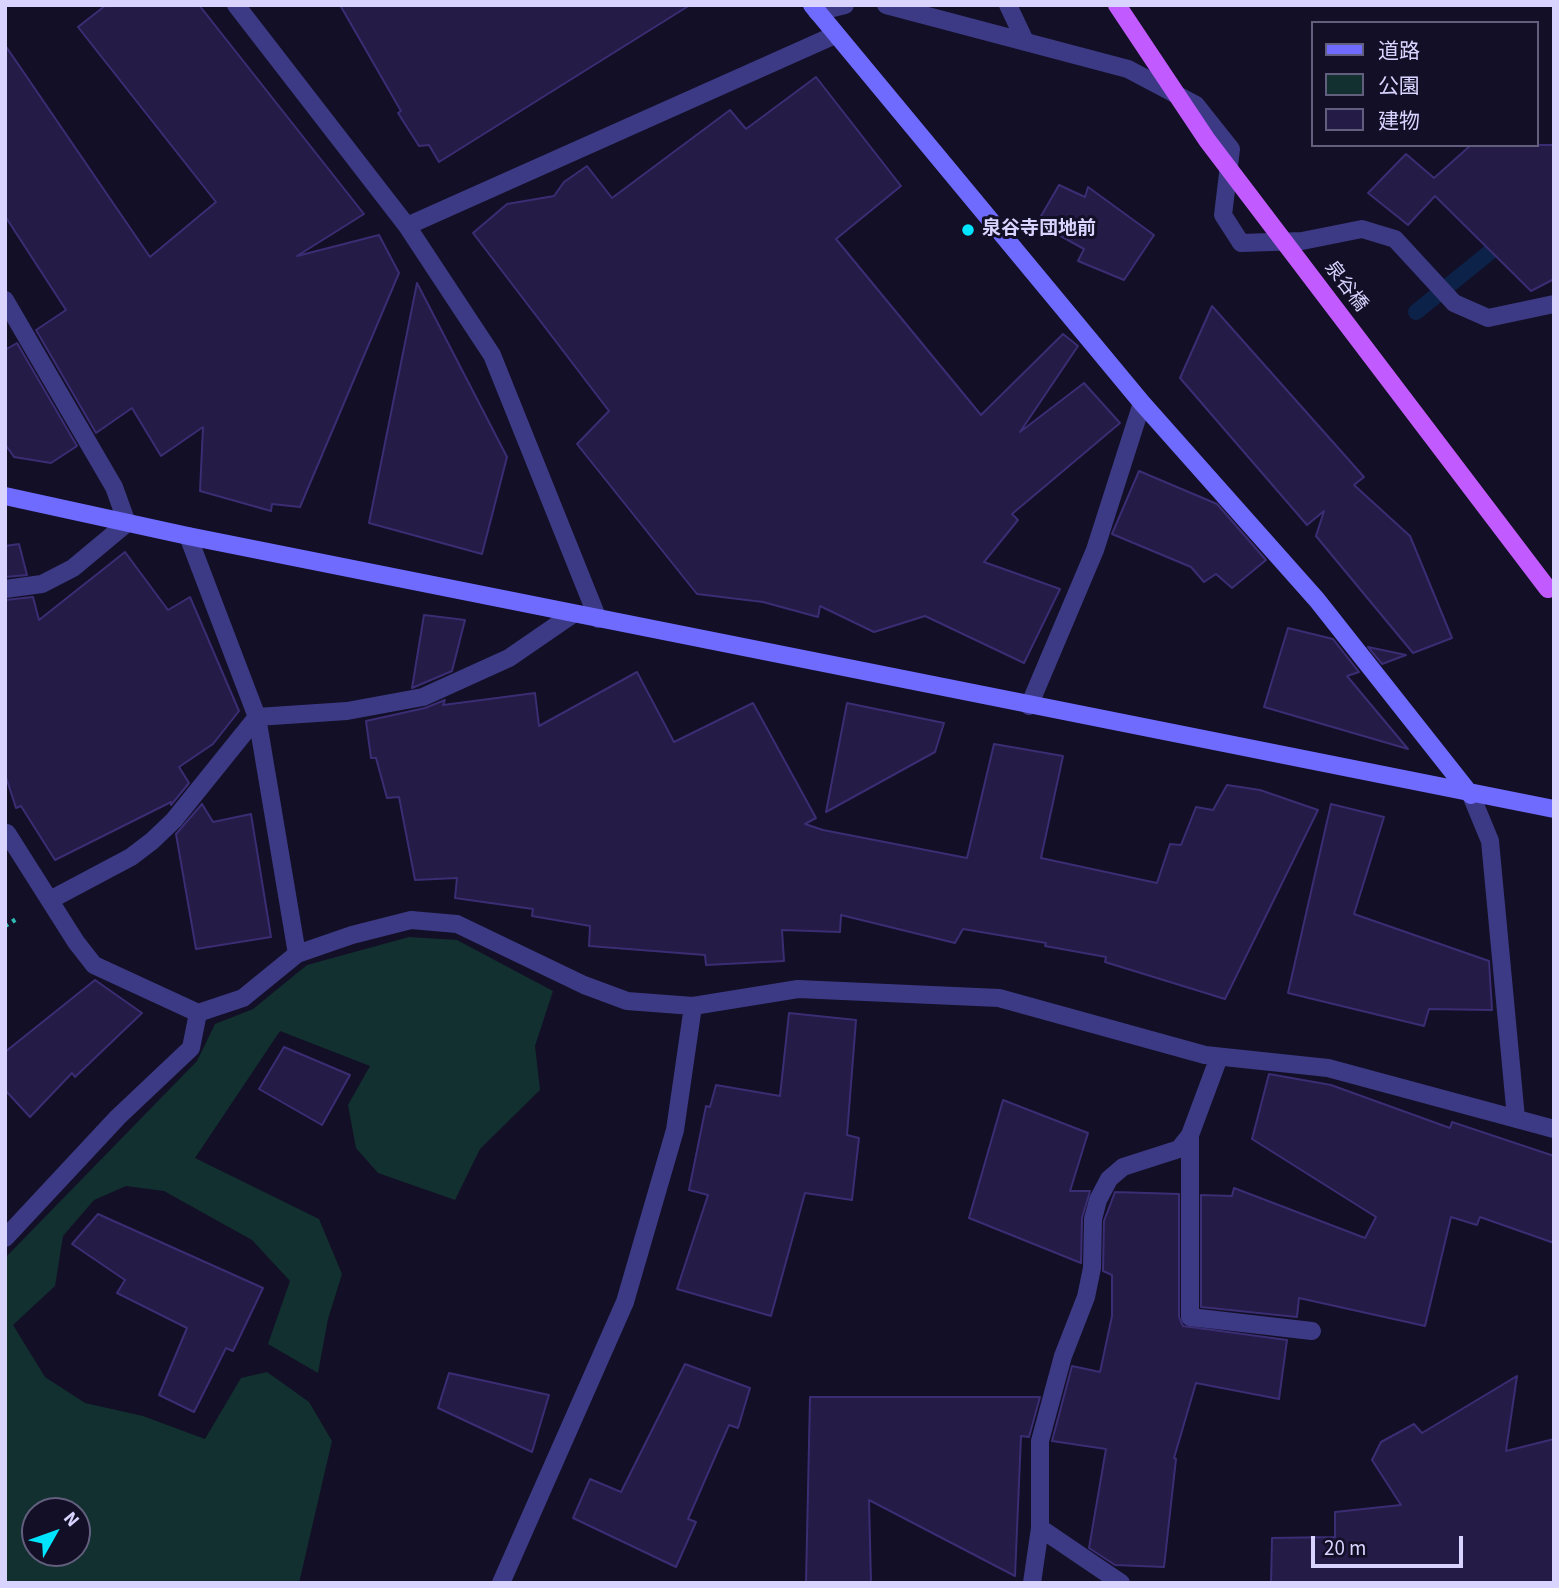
<!DOCTYPE html>
<meta charset="utf-8">
<style>
body{margin:0}
#map{position:relative;width:1559px;height:1588px;overflow:hidden;background:#130f26;font-family:"Source Sans 3","Noto Sans JP",sans-serif}
canvas{display:block}
.frame{position:absolute;inset:0;border:7px solid #d9d4ff;pointer-events:none}
.legend{position:absolute;left:1311px;top:21px;width:228px;height:126px;box-sizing:border-box;background:#130f26;border:2px solid #625e7d;margin:0;padding:9px 12px;list-style:none;font-size:21px;color:#d9d4ff}
.legend li{display:flex;align-items:center;gap:14px;height:35px}
.legend b{width:35px;border:2px solid #625e7d}
.north{position:absolute;left:21px;top:1497px;width:70px;height:70px;box-sizing:border-box;background:#130f26;border:2px solid #625e7d;border-radius:50%;rotate:50deg;font-size:19px;font-weight:700;line-height:28px;text-align:center;color:#d9d4ff}
.north::after{content:'';display:block;margin:auto;width:24px;height:32px;background:#00e5ff;clip-path:polygon(50% 0,100% 100%,50% 72%,0 100%)}
.scale{position:absolute;left:1311px;top:1536px;width:152px;height:32px;box-sizing:border-box;border:4px solid #d9d4ff;border-top:0;padding-left:9px;font-size:21px;line-height:24px;white-space:nowrap;color:#d9d4ff;-webkit-text-stroke:5px #130f26;paint-order:stroke}
</style>
<div id="map">
<canvas width="1559" height="1588"></canvas>
<div class="frame"></div>
<ul class="legend">
<li><b style="height:9px;background:#6f6bff"></b>道路</li>
<li><b style="height:19px;background:#12302f"></b>公園</li>
<li><b style="height:19px;background:#241b47"></b>建物</li>
</ul>
<div class="north">N</div>
<div class="scale">20 m</div>
</div>
<script>
const context = document.querySelector('canvas').getContext('2d');
context.lineJoin = 'round';
function fill(path, color) {
  context.fillStyle = color;
  context.fill(path, 'evenodd');
}
function poly(rows) {
  const path = new Path2D();
  for (const r of rows) {
    path.moveTo(r[0], r[1]);
    for (let i = 2; i < r.length; i += 2) path.lineTo(r[i], r[i + 1]);
  }
  return path;
}
function stroke(path, color, width, dash) {
  context.strokeStyle = color;
  context.lineWidth = width;
  context.lineCap = dash ? 'butt' : 'round';
  context.setLineDash(dash || []);
  context.stroke(path);
}
function drawText(font, color, halo, rows, align = 'center') {
  context.font = font + ' "Source Sans 3","Noto Sans JP",sans-serif';
  context.lineWidth = 6;
  context.setLineDash([]);
  context.textBaseline = 'middle';
  context.strokeStyle = halo;
  context.fillStyle = color;
  for (const [text, x, y, turn = 0] of rows) {
    context.save();
    context.translate(x, y);
    context.rotate((+turn || 0) * Math.PI / 180);
    context.textAlign = isNaN(turn) ? turn : align;
    if (halo) context.strokeText(text, 0, 0);
    context.fillText(text, 0, 0);
    context.restore();
  }
}
fill(poly([
 [409,937,457,940,553,991,535,1046,540,1090,480,1149,455,1200,378,1173,356,1148,348,1105,370,1066,280,1031,195,1158,319,1219,342,1274,328,1319,318,1373,268,1344,290,1281,252,1240,164,1191,126,1186,94,1200,63,1236,55,1286,13,1325,45,1377,85,1403,143,1416,205,1439,241,1378,267,1372,309,1402,332,1441,299,1583,5,1583,5,1258,197,1061,215,1024,253,1009,307,965],
 [35,1511,77,1511,77,1553,35,1553]
]), '#12302f');
stroke(poly([
 [1416,312,1506,239]
]), '#0c2248', 16);
const building = poly([
 [106,5,199,5,364,214,297,256,379,235,399,273,300,507,272,504,271,511,200,491,203,427,161,456,132,408,96,433,36,330,66,310,5,216,5,45,150,257,216,202,78,27,106,5],
 [340,5,690,5,439,162,429,145,419,146,398,113,401,111,340,5],
 [816,77,901,186,836,239,981,415,1063,334,1078,346,1020,432,1084,383,1120,423,1012,514,1018,520,984,562,1060,589,1024,663,925,616,874,632,820,606,818,617,763,602,697,594,577,444,609,411,473,233,507,204,554,196,564,182,587,166,612,198,730,110,746,129,816,77],
 [1471,145,1554,145,1554,279,1531,291,1435,196,1408,225,1368,193,1406,154,1434,178,1471,145],
 [1059,185,1085,197,1088,187,1154,235,1124,280,1078,261,1084,249,1037,223,1059,185],
 [417,283,507,457,482,554,369,523,417,283],
 [1212,306,1364,477,1354,485,1410,536,1452,638,1413,653,1316,536,1324,511,1307,525,1180,378,1212,306],
 [17,343,77,446,51,463,14,457,5,444,5,350,17,343],
 [1139,471,1217,504,1266,560,1232,588,1216,574,1204,582,1191,567,1112,534,1139,471],
 [19,544,27,575,5,577,5,546,19,544],
 [125,552,168,610,190,597,239,711,213,744,179,767,189,783,171,805,171,802,55,860,21,806,16,808,5,774,5,600,33,597,39,620,125,552],
 [424,615,465,620,452,671,412,688,424,615],
 [1288,628,1333,639,1359,672,1347,676,1408,749,1264,707,1288,628],
 [1368,647,1406,655,1382,664,1368,647],
 [637,672,674,742,753,703,816,818,805,824,823,830,967,858,994,744,1063,756,1041,858,1157,883,1170,844,1181,845,1196,807,1213,810,1227,785,1260,790,1318,810,1225,999,1105,962,1106,957,1045,946,1046,943,963,929,955,943,841,915,840,932,782,930,784,961,706,965,705,955,589,946,590,926,532,916,533,909,455,898,457,878,415,880,399,797,387,798,376,758,371,758,366,721,425,708,445,700,443,705,535,693,539,726,637,672],
 [847,703,944,723,935,752,826,812,847,703],
 [202,804,213,822,251,814,271,937,196,949,176,834,202,804],
 [1331,804,1384,817,1354,914,1489,961,1492,1010,1429,1009,1424,1026,1288,993,1331,804],
 [95,980,142,1013,75,1077,72,1073,30,1117,5,1090,5,1052,95,980],
 [789,1013,856,1020,847,1135,859,1138,852,1200,805,1193,771,1316,677,1289,708,1195,689,1190,706,1106,710,1107,716,1085,780,1096,789,1013],
 [284,1047,350,1075,322,1125,259,1089,284,1047],
 [1269,1074,1331,1085,1450,1128,1452,1122,1554,1156,1554,1243,1480,1217,1477,1225,1451,1217,1425,1326,1299,1298,1297,1317,1201,1307,1201,1195,1232,1196,1234,1188,1365,1238,1376,1217,1252,1139,1269,1074],
 [1003,1100,1088,1133,1070,1191,1090,1191,1082,1218,1081,1263,969,1218,1003,1100],
 [1115,1192,1179,1194,1179,1317,1183,1326,1287,1340,1279,1399,1196,1383,1174,1458,1176,1459,1164,1567,1115,1565,1089,1548,1106,1449,1052,1441,1072,1366,1100,1372,1112,1316,1112,1275,1103,1271,1104,1221,1115,1192],
 [98,1214,263,1288,233,1351,226,1348,194,1412,159,1395,187,1328,117,1293,125,1280,72,1244,98,1214],
 [685,1364,750,1388,738,1428,729,1425,688,1519,696,1522,676,1567,573,1518,590,1479,621,1492,685,1364],
 [449,1373,549,1395,532,1452,438,1408,449,1373],
 [1517,1376,1506,1451,1554,1439,1554,1583,1271,1583,1272,1538,1335,1537,1335,1512,1401,1505,1372,1460,1381,1442,1414,1424,1422,1433,1517,1376],
 [810,1397,1040,1397,1029,1437,1021,1436,1015,1576,869,1500,871,1583,806,1583,810,1397]
]);
fill(building, '#241b47');
stroke(building, '#3b2d73', 2);
stroke(poly([
 [5,926,18,918]
]), '#2fb8b0', 4.5, [3.5, 5]);
stroke(poly([
 [1029,706,1095,550,1142,403]
]), '#3d3a85', 18);
stroke(poly([
 [236,5,407,226,492,355,598,619],
 [886,5,1128,69,1196,105,1231,149,1223,215,1241,243,1302,241,1362,229,1395,239,1454,303,1488,318,1554,304],
 [1008,5,1025,41],
 [817,12,845,5],
 [407,226,835,35],
 [5,300,114,487,127,523,73,568,42,584,5,589],
 [1471,795,1490,841,1516,1118],
 [7,833,76,942,94,965,198,1013,243,998,297,954,257,717,188,536],
 [50,900,131,857,152,841,174,820,257,717,347,711,423,697,509,658,573,614],
 [297,954,352,935,411,920,457,924,584,985,627,1001,693,1006,798,989,999,998,1205,1055,1328,1068,1554,1129],
 [1190,1135,1190,1317,1312,1331],
 [5,1238,118,1117,191,1048,198,1013],
 [1040,1528,1121,1583],
 [501,1583,625,1302,675,1130,693,1006],
 [1032,1583,1040,1528,1040,1441,1063,1356,1086,1297,1092,1268,1093,1219,1098,1200,1109,1179,1123,1167,1179,1149,1190,1135,1219,1057]
]), '#3d3a85', 18);
stroke(poly([
 [812,5,1142,403,1317,600,1471,795],
 [5,496,188,536,1554,809]
]), '#6f6bff', 18);
stroke(poly([
 [1117,5,1207,140,1548,589]
]), '#c25bff', 18);
for (const [x, y, r, color] of [
 [968,230,7,"#00e5ff"]
]) {
  const dot = new Path2D();
  dot.arc(x, y, r, 0, 2 * Math.PI);
  context.fillStyle = color;
  context.fill(dot);
  stroke(dot, '#130f26', 2.5);
}
drawText('bold 19px', '#d9d4ff', '#130f26', [
 ["泉谷寺団地前",982,230]
], 'left');
drawText('19px', '#d9d4ff', '#130f26', [
 ["泉谷橋",1345,287,53]
]);
</script>
